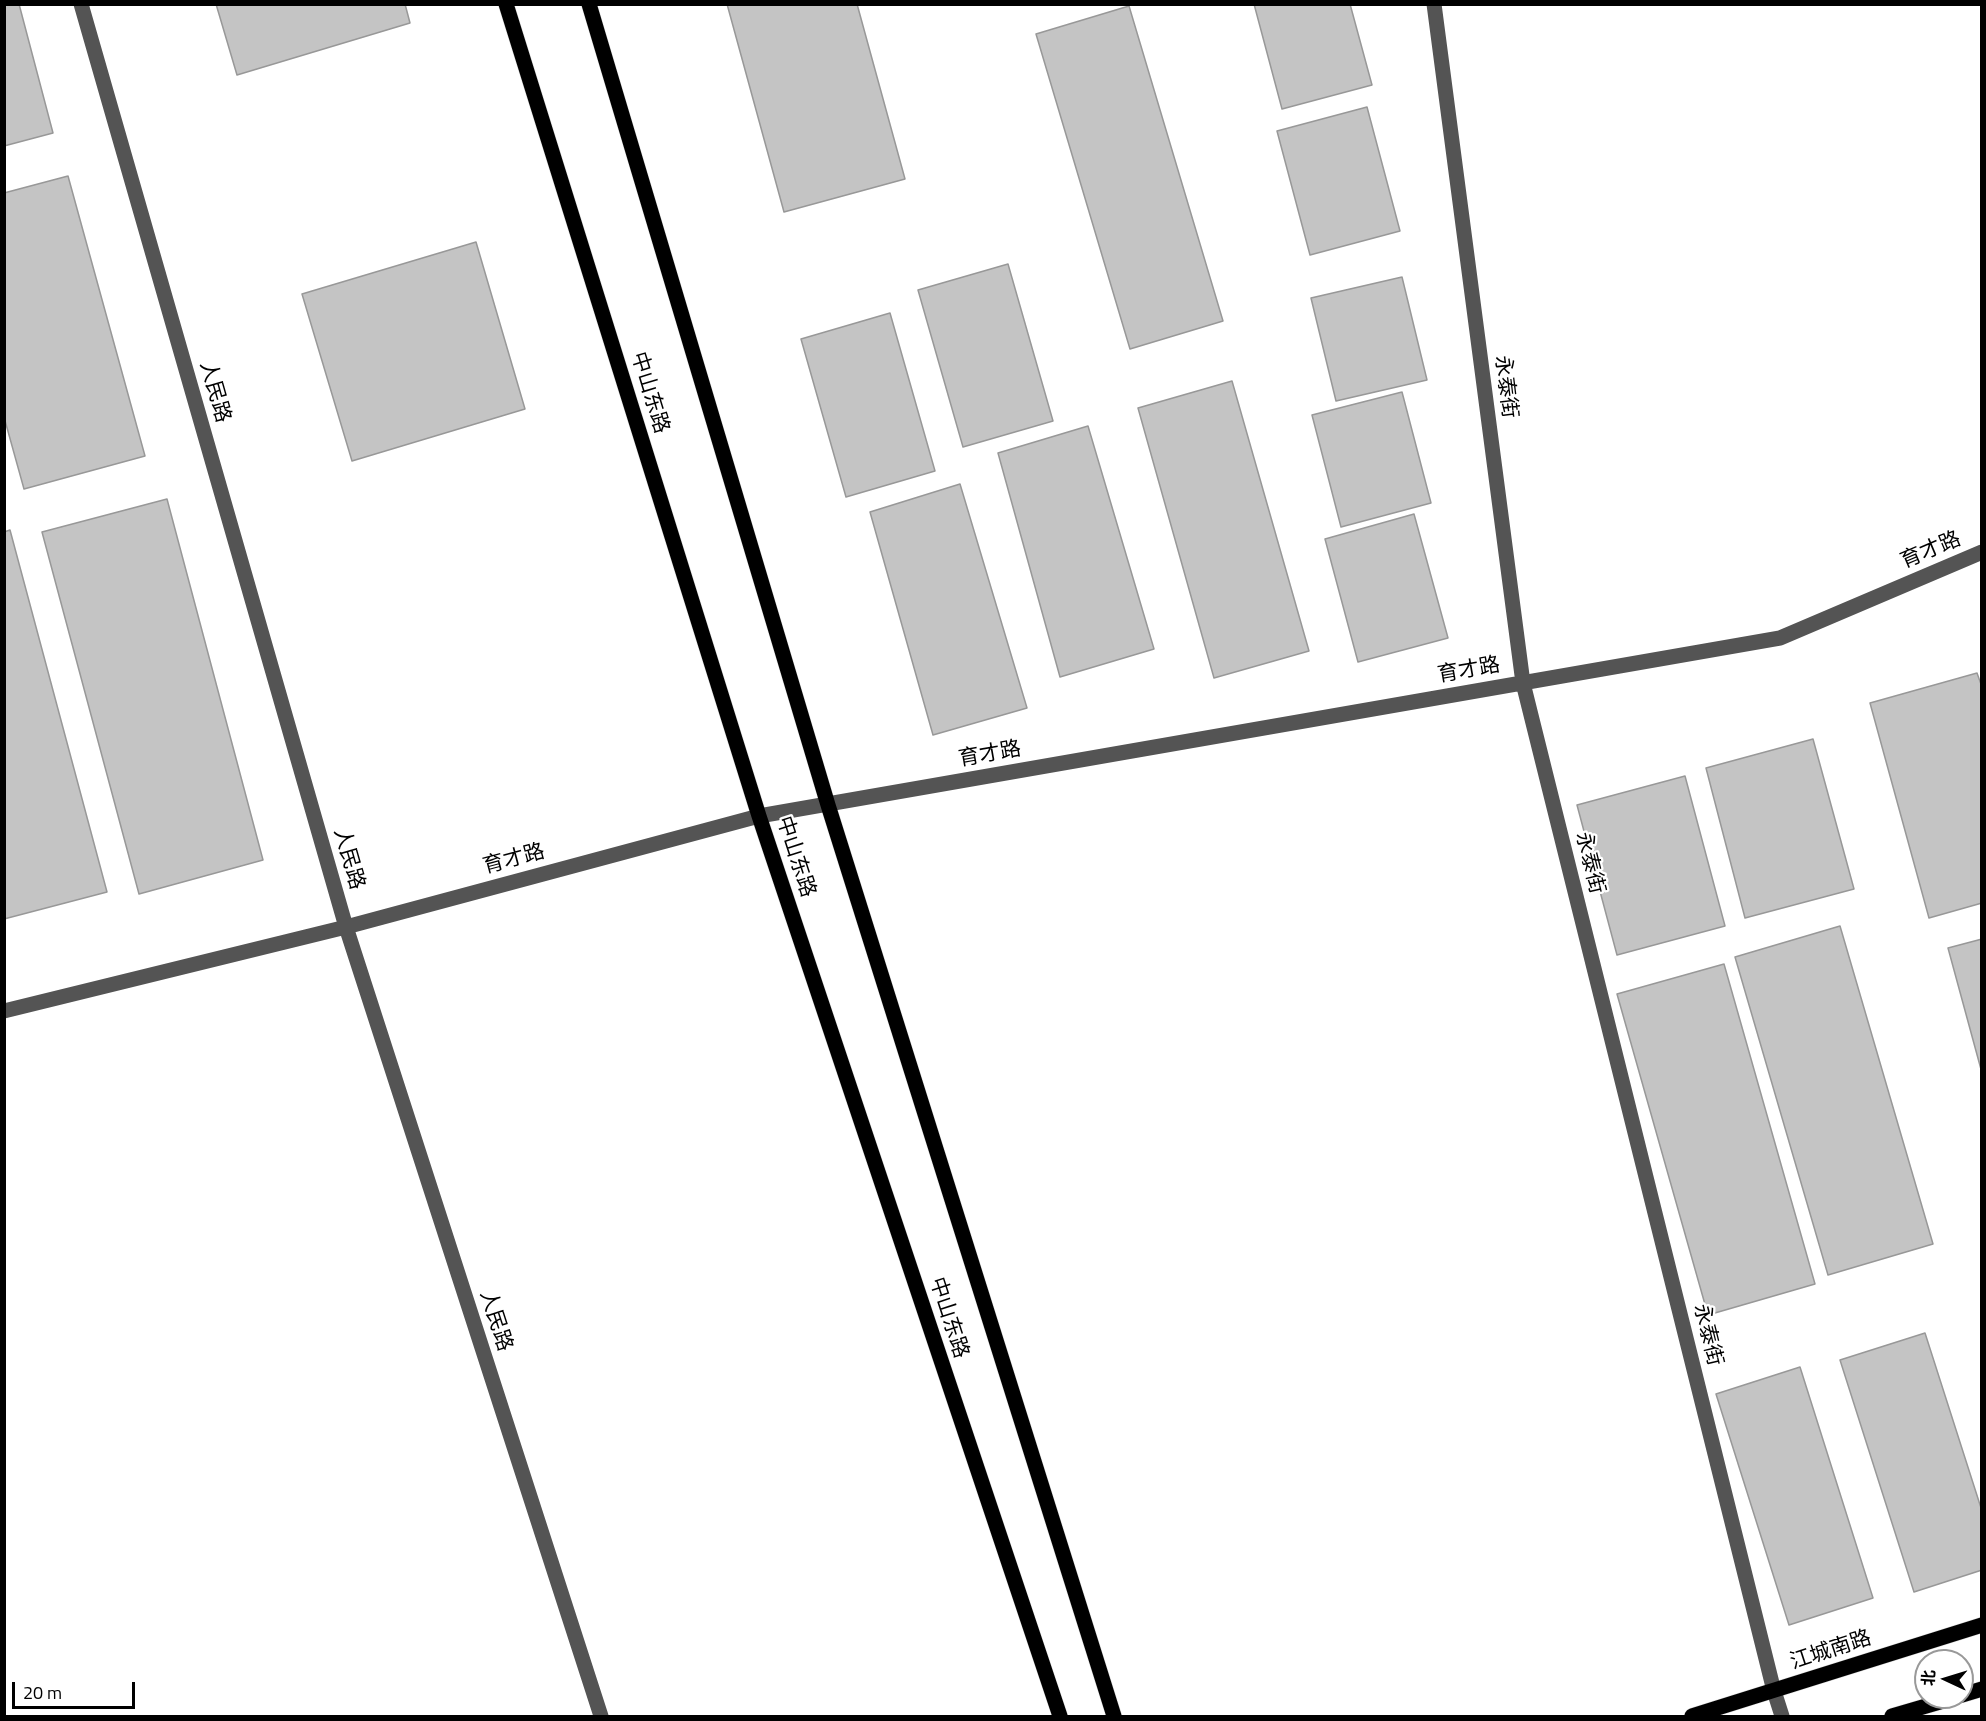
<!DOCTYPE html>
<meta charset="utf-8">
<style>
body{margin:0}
#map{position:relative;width:1986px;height:1721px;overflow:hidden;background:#fff;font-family:"Titillium Web","Noto Sans SC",sans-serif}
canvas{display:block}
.frame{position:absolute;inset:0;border:6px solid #000;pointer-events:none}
.north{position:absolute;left:1914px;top:1649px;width:60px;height:60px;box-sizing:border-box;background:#fff;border:2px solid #999;border-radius:50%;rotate:274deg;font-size:16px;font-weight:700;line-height:24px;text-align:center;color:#000}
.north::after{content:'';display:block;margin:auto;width:21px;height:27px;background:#000;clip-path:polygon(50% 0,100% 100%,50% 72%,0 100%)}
.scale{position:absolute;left:12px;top:1682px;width:123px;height:27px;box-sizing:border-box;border:3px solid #000;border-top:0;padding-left:8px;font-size:18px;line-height:21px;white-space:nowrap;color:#000;-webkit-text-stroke:4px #fff;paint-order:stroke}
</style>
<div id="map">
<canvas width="1986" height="1721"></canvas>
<div class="frame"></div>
<div class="north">北</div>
<div class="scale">20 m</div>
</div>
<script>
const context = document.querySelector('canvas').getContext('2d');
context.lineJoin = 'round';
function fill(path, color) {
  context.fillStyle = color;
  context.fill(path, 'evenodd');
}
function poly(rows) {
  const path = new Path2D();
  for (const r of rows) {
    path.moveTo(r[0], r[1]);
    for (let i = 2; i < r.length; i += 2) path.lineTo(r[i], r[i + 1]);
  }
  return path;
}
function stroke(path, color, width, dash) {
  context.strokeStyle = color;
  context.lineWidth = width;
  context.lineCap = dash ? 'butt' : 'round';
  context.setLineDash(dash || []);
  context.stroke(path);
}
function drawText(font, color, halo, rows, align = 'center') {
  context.font = font + ' "Titillium Web","Noto Sans SC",sans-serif';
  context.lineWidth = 4.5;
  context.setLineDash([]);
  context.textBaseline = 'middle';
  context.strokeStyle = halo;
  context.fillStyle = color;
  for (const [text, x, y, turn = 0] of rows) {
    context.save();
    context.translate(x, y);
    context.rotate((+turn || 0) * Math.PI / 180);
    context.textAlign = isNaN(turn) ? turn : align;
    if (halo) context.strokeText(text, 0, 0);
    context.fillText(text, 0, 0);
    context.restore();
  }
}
const building = poly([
 [4,4,19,4,53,133,4,146,4,4],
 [216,4,405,4,410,23,237,75,216,4],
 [727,4,857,4,905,179,784,212,727,4],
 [1254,4,1350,4,1372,85,1282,109,1254,4],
 [1129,6,1223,321,1130,349,1036,34,1129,6],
 [1367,107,1400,231,1310,255,1277,131,1367,107],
 [68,176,145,456,24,489,4,417,4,193,68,176],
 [476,242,525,409,352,461,302,294,476,242],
 [1008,264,1053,421,963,447,918,290,1008,264],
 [1402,277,1427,380,1336,401,1311,298,1402,277],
 [890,313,935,471,846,497,801,339,890,313],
 [1232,381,1309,651,1214,678,1138,408,1232,381],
 [1402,392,1431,503,1341,527,1312,415,1402,392],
 [1088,426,1154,649,1060,677,998,453,1088,426],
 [960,484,1027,708,933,735,870,512,960,484],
 [167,499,263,860,139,894,42,532,167,499],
 [1414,514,1448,638,1358,662,1325,539,1414,514],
 [10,530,107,892,4,919,4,532,10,530],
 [1977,673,1982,687,1982,903,1929,918,1870,703,1977,673],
 [1813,739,1854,889,1745,918,1706,768,1813,739],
 [1685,776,1725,926,1617,955,1577,805,1685,776],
 [1840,926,1933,1244,1828,1275,1735,957,1840,926],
 [1982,939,1982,1073,1948,948,1982,939],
 [1724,964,1815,1284,1708,1315,1617,994,1724,964],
 [1925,1333,1982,1511,1982,1570,1914,1592,1840,1360,1925,1333],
 [1800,1367,1873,1598,1789,1625,1716,1394,1800,1367]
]);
fill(building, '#c4c4c4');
stroke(building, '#989898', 1.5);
const major = poly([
 [506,4,759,816,1060,1716],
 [589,4,828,805,1114,1716],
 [1962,1695,1982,1689],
 [1692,1716,1982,1625],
 [1892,1716,1957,1697]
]);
stroke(major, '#dbdbdb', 16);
stroke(poly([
 [81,4,346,927,601,1716],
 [1434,4,1523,683,1774,1691,1782,1716],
 [4,1011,346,927,759,816,1780,638,1982,552]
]), '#545454', 15);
stroke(major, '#000', 15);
drawText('21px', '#000', '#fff', [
 ["永泰街",1505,387,83],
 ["人民路",214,392,74],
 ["中山东路",649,393,73],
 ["育才路",1931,551,-23],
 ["育才路",1469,671,-10],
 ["育才路",990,755,-10],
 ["中山东路",795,857,72],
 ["人民路",348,859,74],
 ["育才路",514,860,-15],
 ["永泰街",1589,863,76],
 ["中山东路",948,1318,72],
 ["人民路",495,1321,72],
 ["永泰街",1707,1335,76],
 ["江城南路",1831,1651,-18]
]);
</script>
